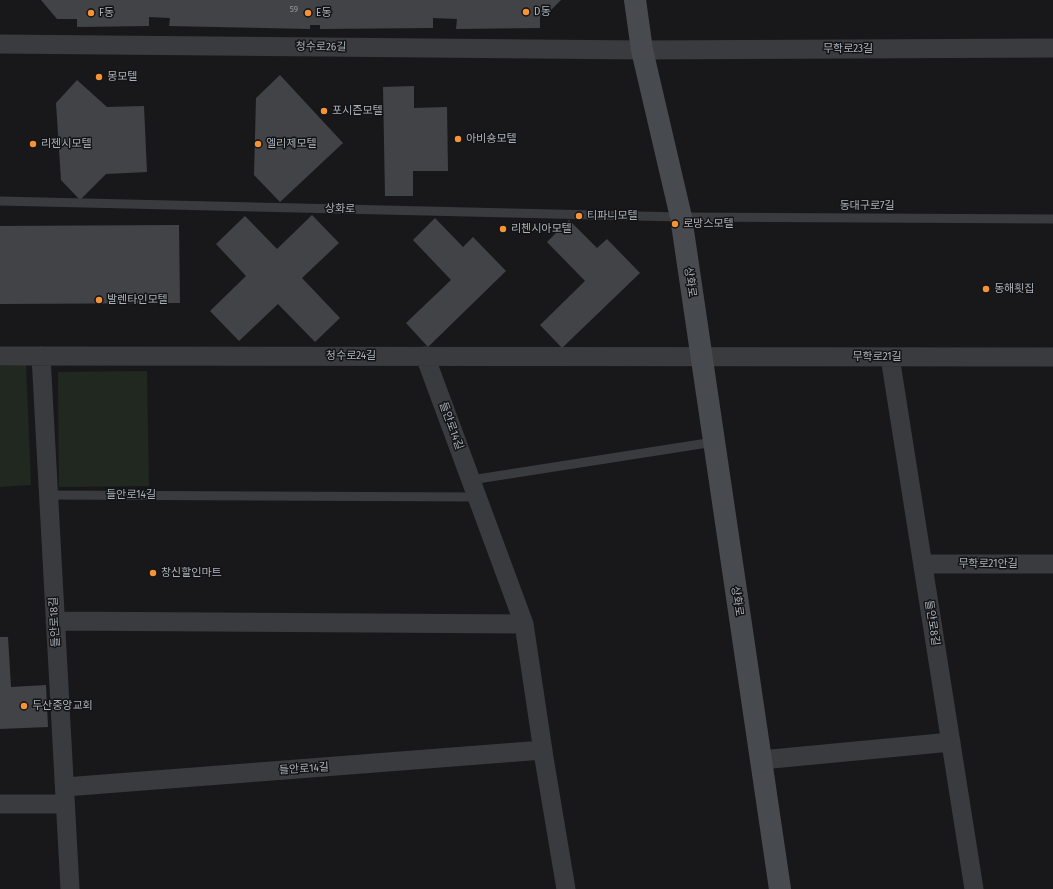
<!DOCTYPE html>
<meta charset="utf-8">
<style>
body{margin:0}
canvas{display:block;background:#18181a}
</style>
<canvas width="1053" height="889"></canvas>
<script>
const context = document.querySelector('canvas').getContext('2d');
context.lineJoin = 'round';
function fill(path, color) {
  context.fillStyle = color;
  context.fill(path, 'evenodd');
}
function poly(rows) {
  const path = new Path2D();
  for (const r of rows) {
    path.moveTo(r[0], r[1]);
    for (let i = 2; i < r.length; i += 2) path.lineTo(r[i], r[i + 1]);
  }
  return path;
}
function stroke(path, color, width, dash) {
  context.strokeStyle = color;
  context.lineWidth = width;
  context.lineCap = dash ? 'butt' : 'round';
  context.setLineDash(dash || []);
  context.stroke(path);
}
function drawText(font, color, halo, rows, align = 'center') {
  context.font = font + ' "Fira Sans Condensed","Noto Sans KR",sans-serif';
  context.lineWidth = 3;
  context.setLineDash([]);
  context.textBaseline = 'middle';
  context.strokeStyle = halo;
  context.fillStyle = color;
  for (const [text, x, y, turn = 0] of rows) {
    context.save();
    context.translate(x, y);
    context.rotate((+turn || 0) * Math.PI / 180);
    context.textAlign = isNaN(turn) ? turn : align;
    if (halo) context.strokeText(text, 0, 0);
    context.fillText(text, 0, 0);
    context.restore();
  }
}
fill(poly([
 [26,365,31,485,0,487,0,366],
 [147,371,149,486,59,487,58,372]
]), '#202820');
fill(poly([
 [41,0,561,0,545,16,542,14,540,16,540,28,456,29,457,19,433,18,433,28,320,29,320,25,310,25,310,29,169,26,170,18,149,17,149,26,77,27,77,19,57,19],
 [280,75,343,143,280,202,254,175,256,98],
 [77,80,107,107,144,106,147,172,106,174,80,200,61,180,56,103],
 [414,86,414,108,447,107,448,171,413,171,413,196,385,196,383,87],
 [312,215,339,243,302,278,340,318,315,342,278,304,239,341,210,311,246,276,216,244,245,216,277,249],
 [435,218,463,247,473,237,506,271,428,347,406,323,451,280,413,240],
 [569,220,597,248,607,239,640,273,562,348,540,325,585,281,547,242],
 [179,225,180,303,0,304,0,226],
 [0,637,8,637,11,687,46,685,48,727,0,729]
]), '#424347');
stroke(poly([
 [0,201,681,217,1053,219],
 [471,480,714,442],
 [48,495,477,497]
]), '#393b3f', 9);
stroke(poly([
 [0,44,642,50,1053,48],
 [0,356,1053,357],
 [41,356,70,889],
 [425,356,524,624,544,758,566,889],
 [890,357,974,889],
 [923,564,1053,564],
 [55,621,524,624],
 [761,760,951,742],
 [65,787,543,750],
 [0,804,65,804]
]), '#393b3f', 19);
stroke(poly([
 [635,0,642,50,681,217,780,889]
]), '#474a4f', 22);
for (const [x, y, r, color] of [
 [526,12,4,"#f69334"],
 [91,13,4,"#f69334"],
 [308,13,4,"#f69334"],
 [99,77,4,"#f69334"],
 [324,111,4,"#f69334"],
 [458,139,4,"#f69334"],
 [33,144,4,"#f69334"],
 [258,144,4,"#f69334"],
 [579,216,4,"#f69334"],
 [675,224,4,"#f69334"],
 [503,229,4,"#f69334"],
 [986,289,4,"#f69334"],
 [99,300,4,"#f69334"],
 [153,573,4,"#f69334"],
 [24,706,4,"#f69334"]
]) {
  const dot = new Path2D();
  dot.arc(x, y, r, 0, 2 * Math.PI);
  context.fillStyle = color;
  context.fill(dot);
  stroke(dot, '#131315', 1.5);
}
drawText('9px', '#90969d', null, [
 ["59",294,9]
]);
drawText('11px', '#aab2ba', '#131315', [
 ["D동",534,12],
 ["F동",99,13],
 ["E동",316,13],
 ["몽모텔",107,77],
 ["포시즌모텔",332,111],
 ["아비숑모텔",466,139],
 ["리젠시모텔",41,144],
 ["엘리제모텔",266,144],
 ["티파니모텔",587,216],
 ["로망스모텔",683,224],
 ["리첸시아모텔",511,229],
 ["동해횟집",994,289],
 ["발렌타인모텔",107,300],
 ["창신할인마트",161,573],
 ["두산중앙교회",32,706]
], 'left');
drawText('11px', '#aab2ba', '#131315', [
 ["청수로26길",321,47,1],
 ["무학로23길",848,49],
 ["동대구로7길",867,206],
 ["상화로",340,209,1],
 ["상화로",690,282,82],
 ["청수로24길",351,356],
 ["무학로21길",877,357],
 ["들안로14길",451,426,70],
 ["들안로14길",131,495],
 ["무학로21안길",988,564],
 ["상화로",737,601,82],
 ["들안로18길",55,622,-93],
 ["들안로8길",932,623,81],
 ["들안로14길",304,769,-4]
]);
</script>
